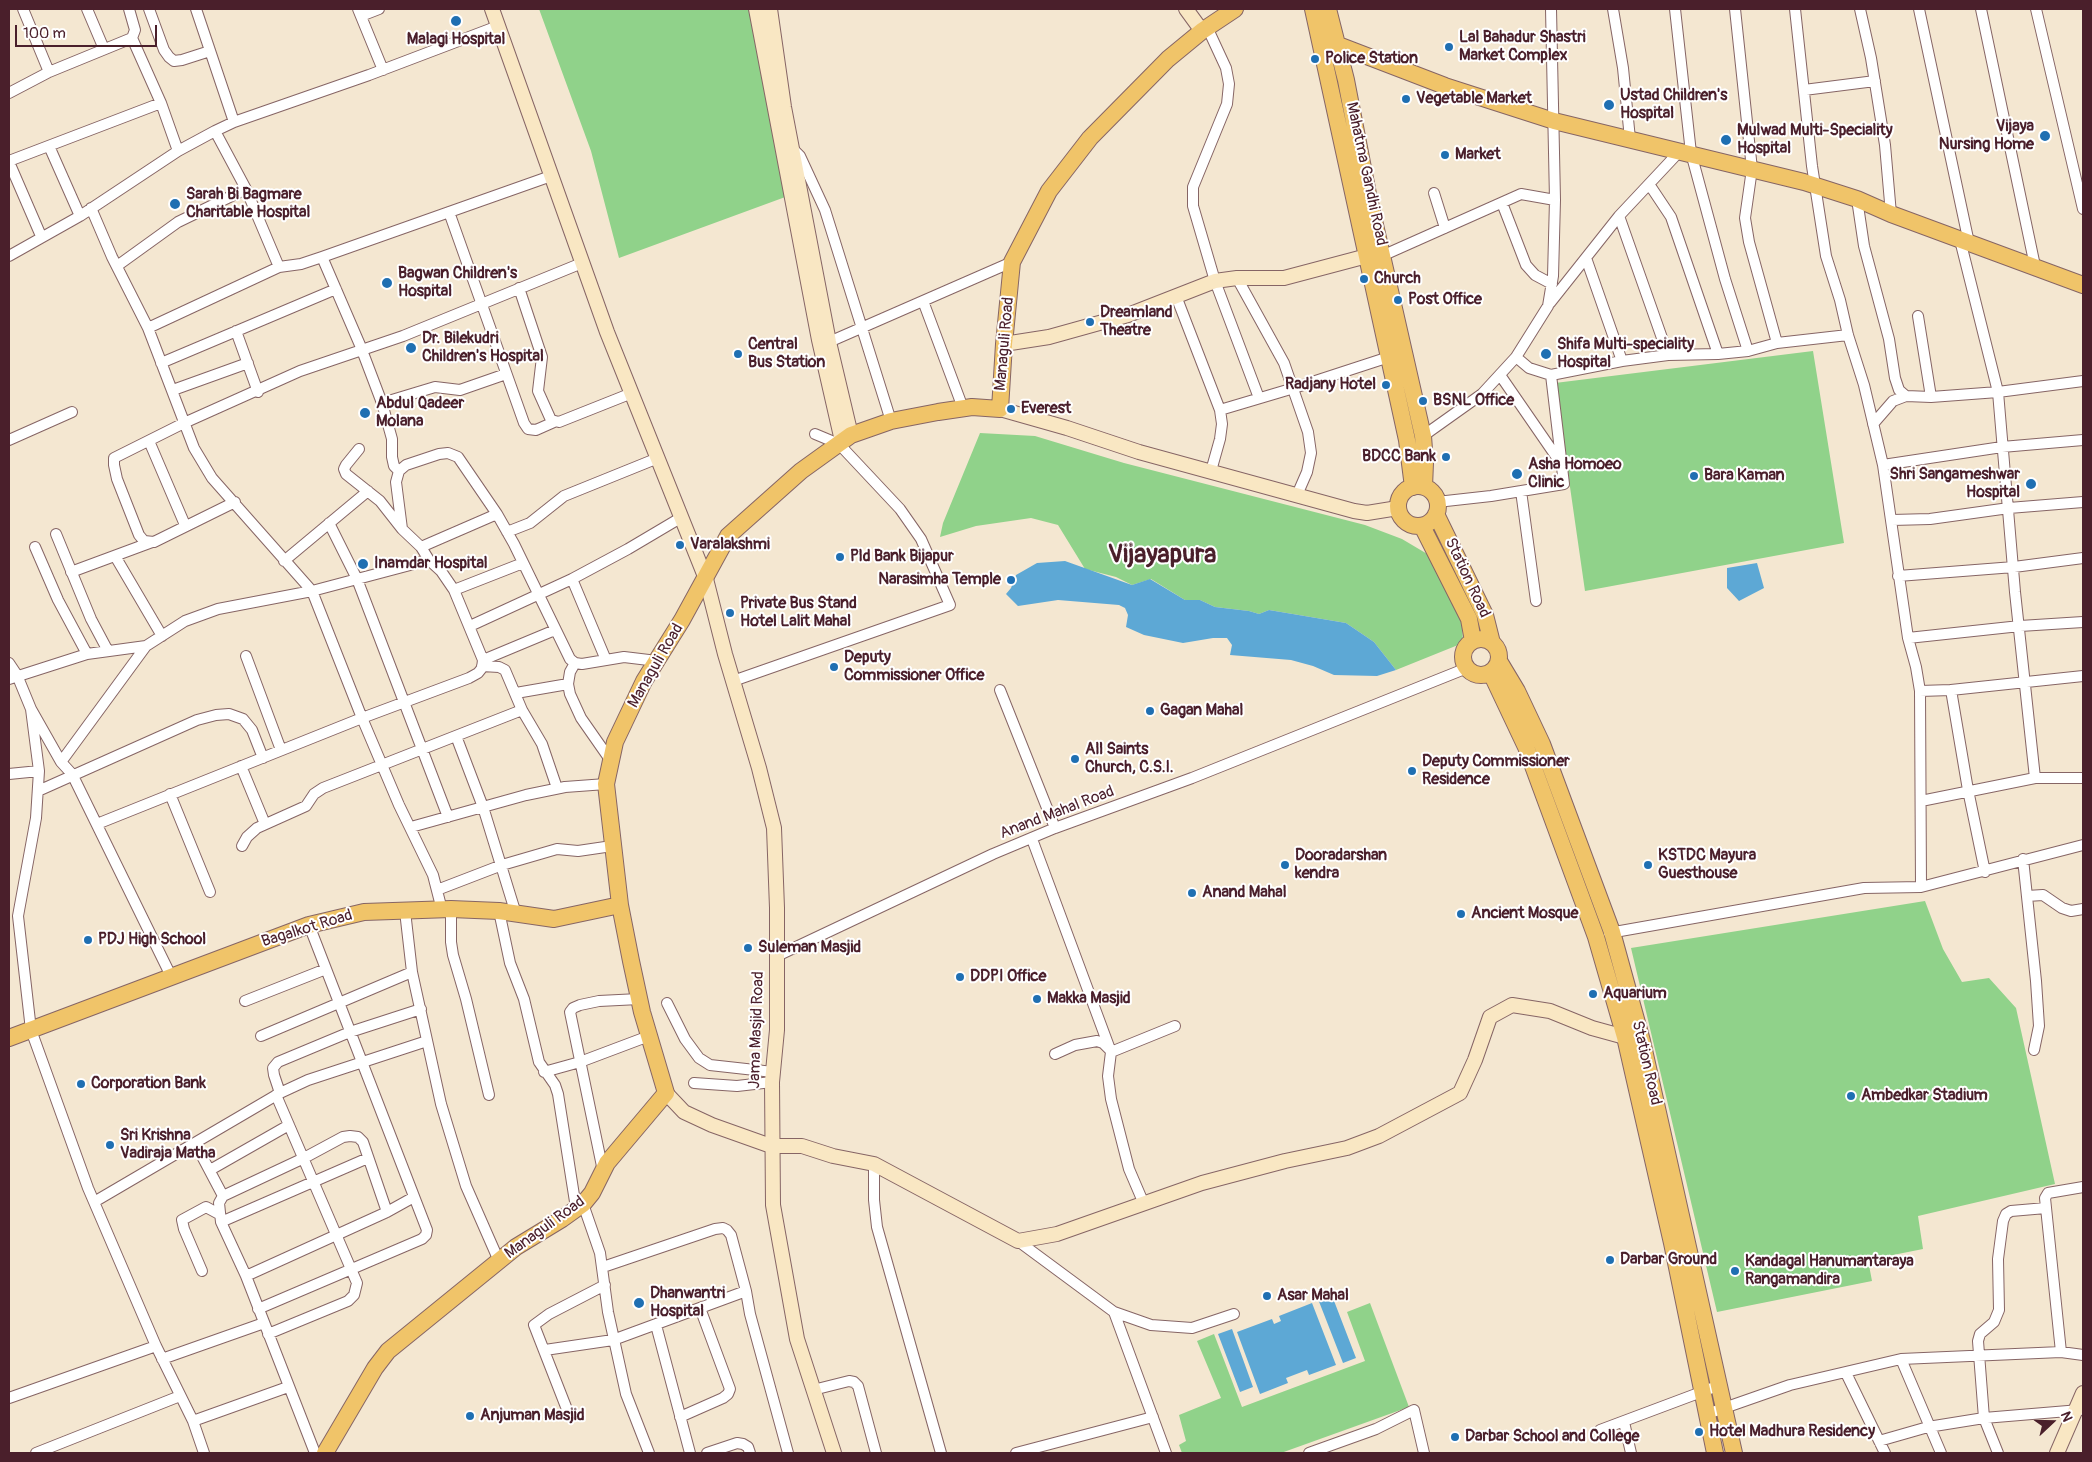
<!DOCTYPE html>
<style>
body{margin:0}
#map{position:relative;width:2092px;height:1462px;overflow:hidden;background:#f4e7d1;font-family:Pangolin,sans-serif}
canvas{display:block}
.frame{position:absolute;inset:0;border:10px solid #4a1f2b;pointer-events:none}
.north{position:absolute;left:2027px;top:1397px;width:50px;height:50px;-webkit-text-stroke:4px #fff;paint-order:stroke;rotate:69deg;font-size:14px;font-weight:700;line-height:20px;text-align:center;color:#4a1f2b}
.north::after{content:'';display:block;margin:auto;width:18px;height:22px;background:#4a1f2b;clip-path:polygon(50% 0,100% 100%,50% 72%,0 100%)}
.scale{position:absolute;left:15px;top:25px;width:142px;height:22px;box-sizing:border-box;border:2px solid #4a1f2b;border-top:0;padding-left:6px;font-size:15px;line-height:18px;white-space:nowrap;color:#4a1f2b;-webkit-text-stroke:4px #fff;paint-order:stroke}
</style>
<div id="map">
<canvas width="2092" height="1462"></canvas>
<div class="frame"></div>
<div class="north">N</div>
<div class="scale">100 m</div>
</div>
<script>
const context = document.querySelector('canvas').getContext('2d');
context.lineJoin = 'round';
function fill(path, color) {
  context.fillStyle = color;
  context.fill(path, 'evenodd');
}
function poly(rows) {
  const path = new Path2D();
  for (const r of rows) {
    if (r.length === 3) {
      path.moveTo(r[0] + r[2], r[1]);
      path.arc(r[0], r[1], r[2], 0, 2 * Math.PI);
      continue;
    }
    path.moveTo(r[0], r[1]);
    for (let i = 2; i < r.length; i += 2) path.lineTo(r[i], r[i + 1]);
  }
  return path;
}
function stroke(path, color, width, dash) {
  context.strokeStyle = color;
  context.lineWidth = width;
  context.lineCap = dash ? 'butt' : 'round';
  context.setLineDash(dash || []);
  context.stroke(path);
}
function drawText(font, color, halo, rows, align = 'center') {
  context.font = font + ' Pangolin,sans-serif';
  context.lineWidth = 4;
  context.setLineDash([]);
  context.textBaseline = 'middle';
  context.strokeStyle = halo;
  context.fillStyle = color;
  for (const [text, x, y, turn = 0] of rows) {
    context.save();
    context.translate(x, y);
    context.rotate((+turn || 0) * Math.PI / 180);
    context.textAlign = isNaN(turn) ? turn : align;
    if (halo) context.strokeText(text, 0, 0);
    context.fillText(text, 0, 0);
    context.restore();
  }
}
fill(poly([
 [539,9,765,9,788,196,619,258,591,151],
 [1813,351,1844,543,1585,591,1555,383],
 [980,433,1035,436,1124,463,1365,525,1402,539,1434,558,1462,621,1463,643,1396,670,1374,642,1346,623,1269,610,1259,614,1249,611,1215,607,1200,600,1185,600,1151,579,1132,585,1116,577,1085,569,1058,525,1031,518,976,526,940,537,943,523],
 [1925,901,1943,949,1962,982,1989,978,2016,1008,2055,1184,1918,1216,1923,1249,1868,1260,1872,1281,1717,1312,1631,948],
 [1370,1303,1409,1407,1281,1453,1182,1453,1179,1445,1186,1441,1179,1415,1221,1398,1197,1341,1214,1334,1242,1407,1365,1361,1347,1312]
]), '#90d28a');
fill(poly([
 [1065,561,1132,585,1150,579,1185,600,1200,600,1215,607,1249,611,1259,614,1269,610,1346,623,1374,642,1396,670,1377,676,1334,675,1313,666,1291,660,1230,655,1232,645,1227,638,1213,638,1183,643,1144,635,1126,627,1128,615,1125,608,1119,605,1058,600,1018,606,1006,594,1011,588,1016,575,1037,563],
 [1757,563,1764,588,1739,601,1727,588,1727,568],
 [1331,1293,1356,1358,1343,1363,1318,1299],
 [1312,1303,1336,1365,1309,1375,1307,1370,1286,1378,1288,1383,1260,1394,1237,1332,1272,1319,1274,1324,1281,1321,1279,1316],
 [1232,1329,1253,1387,1240,1392,1218,1334]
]), '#5da8d5');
const street = poly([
 [23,9,49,72,132,38,161,103,178,151],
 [87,9,104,49],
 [129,9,135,30,132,38],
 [149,9,164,50,169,57,174,61,182,60,210,51],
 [196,9,234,122],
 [358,9,383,70],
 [1613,9,1623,68,1630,139],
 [1675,9,1691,153,1725,279,1748,351],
 [1735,9,1752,169,1745,218,1749,242,1777,343],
 [1795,9,1812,166,1826,256,1840,300,1848,335,1864,385,1883,465,1908,638,1916,667,1920,691,1921,887],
 [1860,9,1871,58,1885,145,1891,214],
 [1919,9,1969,243],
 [1981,9,2035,266],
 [2036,9,2083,209],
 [361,16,379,9],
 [1207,27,1226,68,1229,84,1227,104,1193,187,1193,206,1215,281,1259,398],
 [1804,90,1875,81],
 [9,93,49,72],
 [49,146,80,216],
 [793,149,800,156,825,210,891,421],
 [9,161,161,103],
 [9,162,41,236],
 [1649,184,1671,217,1718,354],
 [1434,193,1445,228],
 [1857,199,1864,246,1889,339,1895,378,1899,390,1906,396,1931,397,1998,392,2083,381],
 [1502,203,1526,265,1535,275,1552,284],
 [91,208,112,257,148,328,194,448,212,478,312,591,362,718,399,805,433,875,442,910],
 [449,212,524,423,528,429,536,430,554,422],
 [1619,216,1668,355],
 [1960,240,1998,392,2015,592,2035,778],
 [1384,255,1521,194,1555,200],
 [9,256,80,216,178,151,215,131,234,122,369,75,498,26],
 [322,257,360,345,382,403,392,439,392,457,394,466,399,471],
 [1586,258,1622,361],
 [117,266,178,222,246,189],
 [279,267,301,264,322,257,551,176],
 [1237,278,1284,363,1308,432,1311,453,1307,472,1297,495],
 [519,288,542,357,538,391,551,420,559,422,632,393],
 [1176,296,1220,410,1222,424,1220,439,1211,471],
 [923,301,963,408],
 [1550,303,1619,216,1679,152],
 [1918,316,1931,397],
 [148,328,279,267,246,189,215,131],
 [236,331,258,392],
 [829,342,1012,262],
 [161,363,336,289],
 [1500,375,1560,462],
 [1551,375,1622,361,1668,355,1718,354,1748,351,1777,343,1848,335],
 [173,390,248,363],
 [382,403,435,387,460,390,506,374],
 [1220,410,1294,388,1389,357],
 [1873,424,1893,401,1906,396],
 [1423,436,1482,394,1516,357,1548,306,1553,276,1555,200,1551,9],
 [9,440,72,412],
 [149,441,185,525],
 [359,449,346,465,344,469,346,474,380,501,402,529,421,547,429,560],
 [1883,465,2002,447,2083,440],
 [1521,491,1536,601],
 [235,502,154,542,144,541,139,535,117,479,114,465,114,458,184,423,300,371,403,336,582,263],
 [1437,502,1491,496,1564,484,1551,375,1529,368,1516,357],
 [1892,520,1930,519,2009,508,2083,502],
 [329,523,357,579,448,817],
 [402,529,396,482,399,471,406,465,439,454,448,453,458,457,497,514,514,544,570,659,575,663,582,664,624,657,657,661],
 [507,532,530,523,564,496,658,458],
 [56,534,91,619,108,651],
 [35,547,58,600,87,654],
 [421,547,497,514],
 [115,556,162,636],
 [284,561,368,491],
 [71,572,152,542],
 [1898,576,2014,567,2083,558],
 [572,579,606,660],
 [454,590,523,563],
 [470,626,572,579,628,549,682,517],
 [1908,638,2020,626,2083,622],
 [246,656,281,750],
 [483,660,555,630],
 [9,663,17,675,31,709,61,762,72,774,171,976],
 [575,663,570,672,568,684,570,694,581,718,611,761],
 [9,679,87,654,146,646,185,621,218,609,312,591,429,560,441,571,454,590,483,660,482,668,478,673,469,678,362,718,97,824],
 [733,681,950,605,921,539,900,509,839,444,815,434],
 [1000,690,1055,828],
 [1951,690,1968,790,1985,872],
 [1920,691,1951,690,2083,676],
 [516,693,568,684],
 [31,709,39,771,36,818,18,916,31,1030,88,1188,156,1346,193,1421,204,1453],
 [522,710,542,744,557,788],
 [456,736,483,807,516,914],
 [61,762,146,646],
 [241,766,265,824],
 [9,774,39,771],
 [38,791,197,720,216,715,229,714,243,719,252,730,263,758],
 [170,794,210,892],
 [1921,801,2035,778,2083,778],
 [411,827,526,795,565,787,606,784],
 [1032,839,1111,1052,1108,1076,1111,1099,1129,1169,1144,1204],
 [242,846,247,837,257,828,306,806,314,794,323,788,522,710,505,670,499,667,482,666],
 [2023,859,2036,981,2039,1026,2034,1050],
 [437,890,502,865,557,849,578,851,612,846],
 [2027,896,2043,895,2062,908,2071,911,2083,909],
 [451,909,451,942,453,955,466,999,489,1095],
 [405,911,412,972,441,1104,466,1186,499,1261],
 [499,911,510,963,524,999,539,1062,555,1085,558,1094,576,1208],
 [1609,933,1864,888,1921,887,2083,845],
 [777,956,993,854,1055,828,1192,778,1467,668],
 [245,1001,326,969],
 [667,1003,685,1039,699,1058,710,1065,773,1072],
 [261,1036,412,972],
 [1111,1052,1175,1026],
 [1055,1054,1075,1045,1097,1041,1103,1043,1111,1051],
 [544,1072,580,1062,649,1036],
 [694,1083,737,1086,772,1082],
 [280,1093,274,1075,273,1068,278,1062,350,1032,421,1009],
 [195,1143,223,1196],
 [874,1164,874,1200,877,1227,941,1453],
 [210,1170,289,1125],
 [603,1171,570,1012,573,1008,580,1005,599,1001,639,999],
 [94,1202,280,1093,308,1080,427,1041],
 [583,1204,600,1253,608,1312,626,1394,649,1453],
 [221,1222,368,1158],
 [1018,1241,1114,1312,1166,1453],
 [603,1267,715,1229,723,1228,727,1230,731,1235,746,1291,750,1314,788,1453],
 [202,1271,184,1229,182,1220,206,1207,219,1214],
 [246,1276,387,1212,414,1197],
 [258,1309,422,1239,426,1235,427,1230,309,925],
 [1114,1312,1151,1325,1192,1328,1234,1314],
 [656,1325,690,1453],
 [268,1334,348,1301,354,1295,357,1283,276,1095],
 [545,1350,613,1340,746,1291],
 [2061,1352,2045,1198,2048,1193,2083,1187],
 [162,1359,264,1323],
 [1901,1359,1941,1453],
 [1846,1373,1885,1453],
 [813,1390,849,1381,854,1382,858,1386,876,1453],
 [9,1398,156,1346],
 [568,1412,534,1325,549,1314,605,1285],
 [1707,1414,1790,1385,1901,1359,2061,1352,2083,1355],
 [680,1417,723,1398,728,1394,730,1389,700,1308],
 [193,1421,288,1387],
 [1624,1422,1631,1453],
 [1600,1430,1720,1385],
 [1879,1441,1928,1427,1984,1418,2080,1410],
 [36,1453,180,1396],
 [315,1453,246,1276,221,1222,219,1203,223,1196,304,1158,343,1137,350,1136,358,1137,363,1142,387,1212],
 [707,1453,737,1443,743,1444,748,1447,750,1453],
 [1016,1453,1153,1417],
 [1309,1453,1376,1429,1414,1410,1424,1453],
 [1998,1453,1984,1418,1978,1341,1980,1334,1994,1322,1999,1310,1998,1259,2003,1221,2006,1214,2011,1211,2046,1208]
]);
const secondary = poly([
 [492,9,607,332,706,579,725,654,759,768,774,828,777,908,777,1030,772,1082,773,1205,797,1339,834,1453],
 [756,9,819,340,842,441],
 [770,9,784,107,829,342,851,435],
 [1186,9,1202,31],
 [1004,344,1049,337,1128,315,1215,281,1237,278,1284,278,1367,256],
 [1000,409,1067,428,1139,452,1354,511,1367,513,1398,508],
 [666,1093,684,1112,712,1125,771,1146,802,1146,833,1156,874,1164,1018,1241,1057,1234,1202,1183,1285,1161,1347,1148,1379,1136,1460,1093,1475,1060,1490,1017,1512,1005,1550,1011,1592,1028,1632,1039],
 [2057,1453,2083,1393]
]);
const primary = poly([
 [1313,9,1407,440,1413,487],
 [1328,9,1346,80,1368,194,1423,436,1425,463,1424,487],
 [1338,45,1445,86,1554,121,1804,182,1857,199,1891,214,2083,285],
 [1418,506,20],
 [1436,514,1485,615,1492,643],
 [1422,526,1469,619,1473,641],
 [1481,657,18],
 [1499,661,1517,691,1542,744,1612,932,1642,1041,1734,1453],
 [1491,673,1526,747,1596,937,1625,1037,1672,1243,1715,1453],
 [9,1038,309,925,364,912,451,909,499,911,554,919,620,905],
 [325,1453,375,1368,388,1351,516,1247,562,1219,583,1204,592,1193,607,1163,666,1093,642,1012,631,961,620,905,606,784,615,742,644,681,682,620,728,536,801,471,851,435,891,421,938,412,972,407,1000,409,1004,344,1012,262,1049,191,1090,138,1168,59,1202,31,1235,9]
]);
stroke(street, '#866565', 12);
stroke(secondary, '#866565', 16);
stroke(primary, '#866565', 18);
stroke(street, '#fff', 10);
stroke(secondary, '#f9e7c3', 14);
stroke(primary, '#f0c469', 16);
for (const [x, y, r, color] of [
 [456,21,6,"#1f6fb2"],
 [1449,47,5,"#1f6fb2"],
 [1315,59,5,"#1f6fb2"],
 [1406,99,5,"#1f6fb2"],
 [1609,105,6,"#1f6fb2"],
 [2045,136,6,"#1f6fb2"],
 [1726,140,6,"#1f6fb2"],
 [1445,155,5,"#1f6fb2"],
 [175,204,6,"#1f6fb2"],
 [1364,279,5,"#1f6fb2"],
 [387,283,6,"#1f6fb2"],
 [1398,300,5,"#1f6fb2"],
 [1090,322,5,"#1f6fb2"],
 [411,348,6,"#1f6fb2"],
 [738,354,5,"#1f6fb2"],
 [1546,354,6,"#1f6fb2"],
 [1386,385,5,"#1f6fb2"],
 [1423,401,5,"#1f6fb2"],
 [1011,409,5,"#1f6fb2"],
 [365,413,6,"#1f6fb2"],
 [1446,457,5,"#1f6fb2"],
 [1517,474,6,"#1f6fb2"],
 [1694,476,5,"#1f6fb2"],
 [2031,484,6,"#1f6fb2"],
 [680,545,5,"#1f6fb2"],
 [840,557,5,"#1f6fb2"],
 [363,564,6,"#1f6fb2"],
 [1011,580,5,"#1f6fb2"],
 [730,613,5,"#1f6fb2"],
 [834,667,5,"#1f6fb2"],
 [1150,711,5,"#1f6fb2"],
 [1075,759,5,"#1f6fb2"],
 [1412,771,5,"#1f6fb2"],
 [1285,865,5,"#1f6fb2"],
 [1648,865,5,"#1f6fb2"],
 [1192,893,5,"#1f6fb2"],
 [1461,914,5,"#1f6fb2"],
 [88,940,5,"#1f6fb2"],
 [748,948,5,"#1f6fb2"],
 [960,977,5,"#1f6fb2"],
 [1593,994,5,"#1f6fb2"],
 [1037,999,5,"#1f6fb2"],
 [81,1084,5,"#1f6fb2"],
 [1851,1096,5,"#1f6fb2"],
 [110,1145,5,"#1f6fb2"],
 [1610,1260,5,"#1f6fb2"],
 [1735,1271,5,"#1f6fb2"],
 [1267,1296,5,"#1f6fb2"],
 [639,1303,6,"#1f6fb2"],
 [470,1416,5,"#1f6fb2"],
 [1699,1432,5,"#1f6fb2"],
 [1455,1437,5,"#1f6fb2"]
]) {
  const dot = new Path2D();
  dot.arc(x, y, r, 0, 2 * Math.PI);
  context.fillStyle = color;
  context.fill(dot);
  stroke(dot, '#fff', 2);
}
drawText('bold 16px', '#4a1f2b', '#fff', [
 ["Lal Bahadur Shastri",1459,38],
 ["Market Complex",1459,56],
 ["Malagi Hospital",456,40,"center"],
 ["Police Station",1325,59],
 ["Ustad Children's",1620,96],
 ["Hospital",1620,114],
 ["Vegetable Market",1416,99],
 ["Vijaya",2034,127,"right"],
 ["Nursing Home",2034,145,"right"],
 ["Mulwad Multi-Speciality",1737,131],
 ["Hospital",1737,149],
 ["Market",1455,155],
 ["Sarah Bi Bagmare",186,195],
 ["Charitable Hospital",186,213],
 ["Bagwan Children's",398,274],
 ["Hospital",398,292],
 ["Church",1374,279],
 ["Post Office",1408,300],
 ["Dreamland",1100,313],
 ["Theatre",1100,331],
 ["Dr. Bilekudri",422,339],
 ["Children's Hospital",422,357],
 ["Central",748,345],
 ["Bus Station",748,363],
 ["Shifa Multi-speciality",1557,345],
 ["Hospital",1557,363],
 ["Radjany Hotel",1376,385,"right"],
 ["BSNL Office",1433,401],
 ["Abdul Qadeer",376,404],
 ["Molana",376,422],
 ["Everest",1021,409],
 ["BDCC Bank",1436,457,"right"],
 ["Asha Homoeo",1528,465],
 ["Clinic",1528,483],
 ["Shri Sangameshwar",2020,475,"right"],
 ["Hospital",2020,493,"right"],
 ["Bara Kaman",1704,476],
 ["Varalakshmi",690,545],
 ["Pld Bank Bijapur",850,557],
 ["Inamdar Hospital",374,564],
 ["Narasimha Temple",1001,580,"right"],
 ["Private Bus Stand",740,604],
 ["Hotel Lalit Mahal",740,622],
 ["Deputy",844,658],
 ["Commissioner Office",844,676],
 ["Gagan Mahal",1160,711],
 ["All Saints",1085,750],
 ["Church, C.S.I.",1085,768],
 ["Deputy Commissioner",1422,762],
 ["Residence",1422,780],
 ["Dooradarshan",1295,856],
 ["kendra",1295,874],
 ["KSTDC Mayura",1658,856],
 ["Guesthouse",1658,874],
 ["Anand Mahal",1202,893],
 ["Ancient Mosque",1471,914],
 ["PDJ High School",98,940],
 ["Suleman Masjid",758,948],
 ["DDPI Office",970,977],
 ["Aquarium",1603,994],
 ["Makka Masjid",1047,999],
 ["Corporation Bank",91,1084],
 ["Ambedkar Stadium",1861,1096],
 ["Sri Krishna",120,1136],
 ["Vadiraja Matha",120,1154],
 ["Darbar Ground",1620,1260],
 ["Kandagal Hanumantaraya",1745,1262],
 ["Rangamandira",1745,1280],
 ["Dhanwantri",650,1294],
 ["Hospital",650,1312],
 ["Asar Mahal",1277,1296],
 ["Anjuman Masjid",480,1416],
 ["Hotel Madhura Residency",1709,1432],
 ["Darbar School and College",1465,1437]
], 'left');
drawText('16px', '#4a1f2b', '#fff', [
 ["Mahatma Gandhi Road",1366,174,78],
 ["Managuli Road",1005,344,-85],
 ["Station Road",1467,578,65],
 ["Managuli Road",656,666,-60],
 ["Anand Mahal Road",1057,813,-21],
 ["Bagalkot Road",307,929,-17],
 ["Jama Masjid Road",757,1030,-88],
 ["Station Road",1646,1063,77],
 ["Managuli Road",545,1228,-36]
]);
drawText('bold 26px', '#4a1f2b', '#fff', [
 ["Vijayapura",1162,555]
]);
</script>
